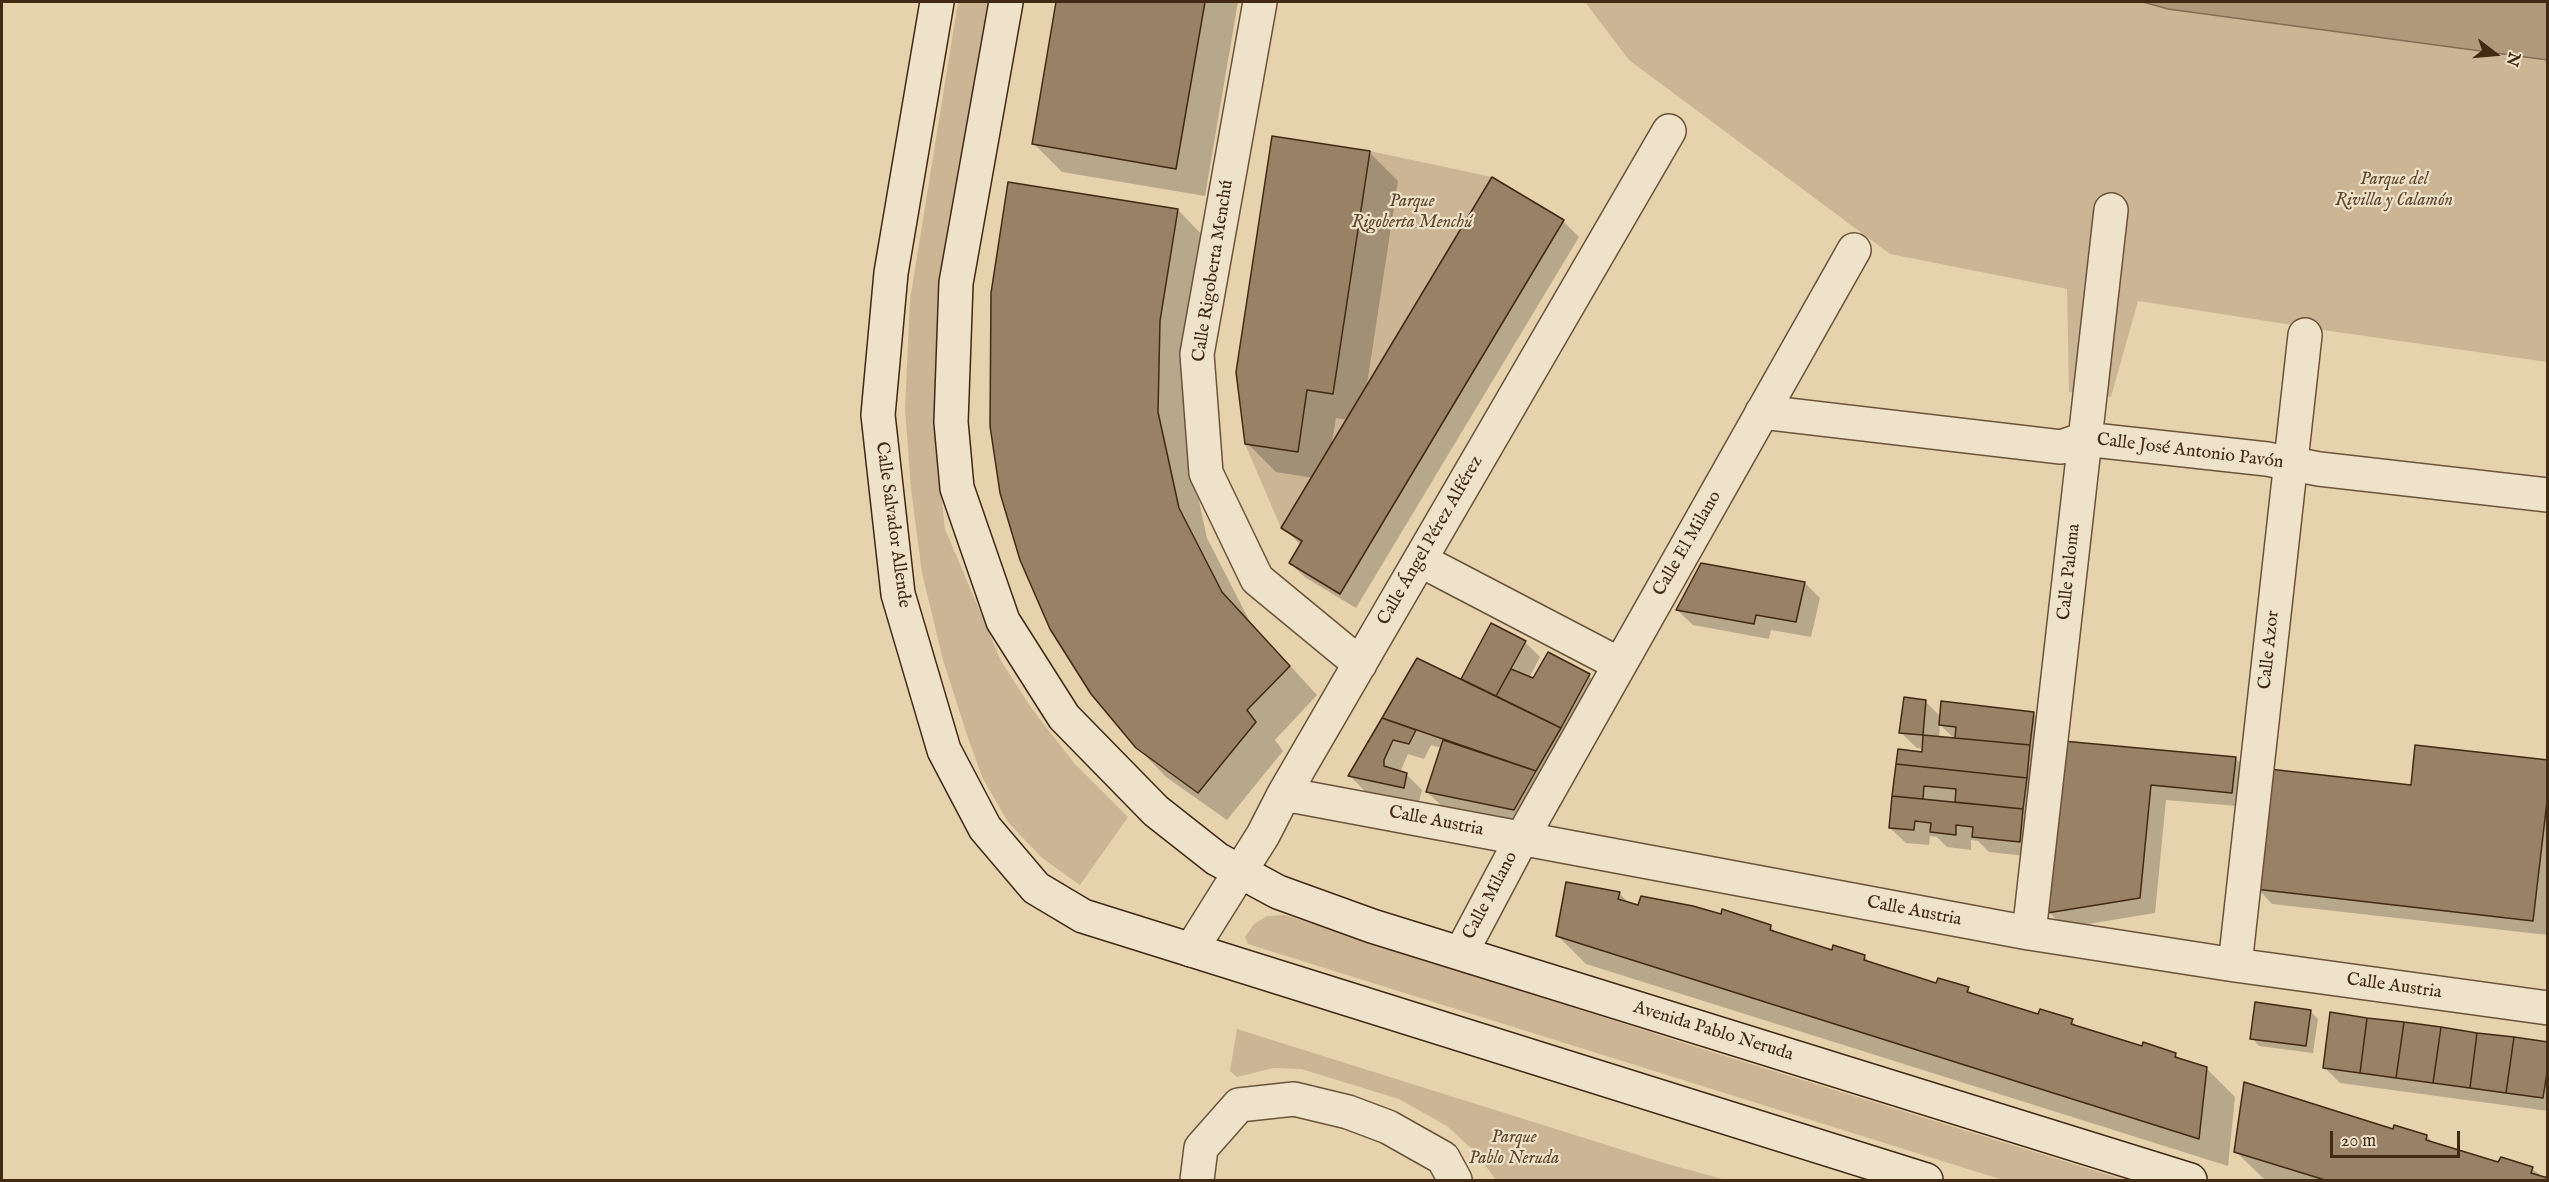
<!DOCTYPE html>
<meta charset="utf-8">
<style>
body{margin:0}
#map{position:relative;width:2549px;height:1182px;overflow:hidden;background:#e7d2ae;font-family:"IM FELL English",serif}
canvas{display:block}
.frame{position:absolute;inset:0;border:3px solid #422914;pointer-events:none}
.north{position:absolute;left:2465px;top:24px;width:60px;height:60px;-webkit-text-stroke:4px #efe2ca;paint-order:stroke;rotate:106deg;font-size:16px;font-weight:700;line-height:24px;text-align:center;color:#422914}
.north::after{content:'';display:block;margin:auto;width:21px;height:27px;background:#422914;clip-path:polygon(50% 0,100% 100%,50% 72%,0 100%)}
.scale{position:absolute;left:2330px;top:1131px;width:130px;height:27px;box-sizing:border-box;border:3px solid #422914;border-top:0;padding-left:8px;font-size:18px;line-height:21px;white-space:nowrap;color:#422914;-webkit-text-stroke:4px #efe2ca;paint-order:stroke}
</style>
<div id="map">
<canvas width="2549" height="1182"></canvas>
<div class="frame"></div>
<div class="north">N</div>
<div class="scale">20 m</div>
</div>
<script>
const context = document.querySelector('canvas').getContext('2d');
context.lineJoin = 'round';
function fill(path, color) {
  context.fillStyle = color;
  context.fill(path, 'evenodd');
}
function poly(rows) {
  const path = new Path2D();
  for (const r of rows) {
    path.moveTo(r[0], r[1]);
    for (let i = 2; i < r.length; i += 2) path.lineTo(r[i], r[i + 1]);
  }
  return path;
}
function stroke(path, color, width, dash) {
  context.strokeStyle = color;
  context.lineWidth = width;
  context.lineCap = dash ? 'butt' : 'round';
  context.setLineDash(dash || []);
  context.stroke(path);
}
function drawText(font, color, halo, rows, align = 'center') {
  context.font = font + ' "IM FELL English",serif';
  context.lineWidth = 4.5;
  context.setLineDash([]);
  context.textBaseline = 'middle';
  context.strokeStyle = halo;
  context.fillStyle = color;
  for (const [text, x, y, turn = 0] of rows) {
    context.save();
    context.translate(x, y);
    context.rotate((+turn || 0) * Math.PI / 180);
    context.textAlign = isNaN(turn) ? turn : align;
    if (halo) context.strokeText(text, 0, 0);
    context.fillText(text, 0, 0);
    context.restore();
  }
}
fill(poly([
 [958,2,989,2,939,297,936,445,945,529,1001,661,1032,709,1074,763,1128,817,1080,885,1042,858,1008,822,982,777,967,735,943,660,922,573,911,489,905,409,910,300],
 [1585,2,2143,2,2168,9,2547,61,2547,362,2337,332,2138,301,2111,397,2069,392,2067,289,1890,254,1629,60],
 [1370,151,1492,177,1281,528,1245,444,1298,452,1307,390,1333,393],
 [1285,915,1712,1052,2125,1180,2003,1180,1248,944,1245,937,1254,924,1267,916],
 [1237,1029,1664,1163,1726,1180,1496,1180,1476,1153,1447,1126,1399,1099,1301,1069,1273,1068,1237,1077,1230,1071]
]), '#cbb594');
const water = poly([
 [2143,2,2547,2,2547,60,2168,9,2143,2]
]);
fill(water, '#af997a');
stroke(water, '#836c51', 1.5);
fill(poly([
 [1058,2,1238,2,1205,196,1062,172,1033,143],
 [1369,152,1398,181,1366,391,1493,179,1563,221,1579,237,1356,608,1306,578,1290,563,1301,545,1283,528,1313,478,1276,472,1247,443],
 [1336,418,1348,420,1331,448],
 [1178,210,1206,239,1188,351,1186,441,1207,538,1250,622,1317,695,1275,740,1283,751,1227,820,1166,777,1137,747,1092,694],
 [1805,583,1820,598,1811,637,1771,630,1769,639,1693,625,1677,610],
 [1491,625,1525,642,1540,657,1529,678,1533,680,1548,654,1589,676,1605,691,1530,825,1443,807,1427,792,1442,748,1431,745,1424,759,1408,754,1400,772,1406,774,1422,790,1419,802,1365,791,1350,776,1417,660,1461,681],
 [1926,702,1941,717,2033,714,2049,729,2035,857,1989,852,1978,841,1971,840,1971,850,1947,847,1937,837,1930,836,1929,845,1906,843,1890,828,1899,751,1923,753,1924,749,1917,748,1901,733],
 [1940,725,1956,740,1939,738],
 [2065,742,2235,758,2251,774,2248,807,2166,800,2155,913,2064,928,2049,912],
 [2548,762,2548,935,2272,904,2257,888,2412,787],
 [1619,893,1630,904,1722,916,1723,911,1771,927,1778,934,1833,952,1864,956,1873,965,1937,984,1968,989,1976,996,2039,1016,2072,1021,2080,1029,2143,1048,2175,1054,2182,1061,2206,1068,2235,1097,2228,1166,1586,964,1557,935],
 [2310,1011,2318,1019,2313,1053,2259,1046,2252,1038],
 [2548,1044,2548,1111,2340,1083,2324,1067],
 [2394,1131,2427,1136,2434,1144,2499,1164,2532,1169,2548,1180,2265,1180,2235,1151]
]), '#0003');
const building = poly([
 [1056,2,1205,2,1176,169,1032,144,1056,2],
 [1272,136,1370,151,1333,394,1307,390,1298,452,1245,444,1236,372,1272,136],
 [1492,177,1564,220,1340,594,1289,563,1302,541,1281,528,1492,177],
 [1008,182,1178,209,1160,321,1158,412,1179,508,1222,592,1290,666,1247,710,1256,722,1198,793,1136,748,1091,694,1050,629,1020,560,1000,493,990,426,991,293,1008,182],
 [1701,563,1805,582,1796,622,1756,615,1754,624,1676,610,1701,563],
 [1491,623,1526,641,1496,696,1461,679,1491,623],
 [1548,652,1590,674,1561,728,1496,696,1511,669,1533,678,1548,652],
 [1417,658,1561,728,1536,771,1382,718,1417,658],
 [1904,697,1926,700,1923,735,1899,733,1904,697],
 [1941,701,2034,712,2030,745,1955,738,1956,727,1939,725,1941,701],
 [1382,718,1416,730,1409,744,1393,740,1384,760,1384,766,1407,773,1404,788,1348,776,1382,718],
 [1923,735,2030,745,2027,778,1896,764,1898,749,1922,752,1923,735],
 [1443,740,1536,771,1514,810,1426,792,1443,740],
 [2063,741,2236,757,2232,793,2151,785,2140,898,2047,913,2063,741],
 [2415,745,2548,760,2548,793,2533,921,2255,889,2269,769,2411,785,2415,745],
 [1896,764,2027,778,2023,809,1955,802,1956,789,1924,786,1923,799,1892,796,1896,764],
 [1892,796,2023,809,2020,842,1972,837,1973,827,1956,825,1956,835,1930,832,1931,823,1915,821,1914,830,1889,828,1892,796],
 [1566,882,1620,892,1618,899,1638,905,1641,896,1693,906,1721,914,1722,909,1771,925,1770,930,1832,950,1833,945,1865,955,1864,960,1936,983,1938,978,1969,987,1967,992,2038,1014,2040,1009,2073,1019,2071,1024,2142,1046,2143,1042,2176,1053,2175,1057,2207,1067,2199,1139,1556,936,1566,882],
 [2255,1002,2311,1010,2306,1046,2250,1039,2255,1002],
 [2330,1012,2367,1018,2360,1073,2323,1068,2330,1012],
 [2367,1018,2404,1022,2396,1078,2360,1073,2367,1018],
 [2404,1022,2441,1027,2433,1083,2396,1078,2404,1022],
 [2441,1027,2477,1033,2470,1088,2433,1083,2441,1027],
 [2477,1033,2514,1037,2506,1093,2470,1088,2477,1033],
 [2514,1037,2548,1042,2548,1066,2543,1098,2506,1093,2514,1037],
 [2244,1082,2393,1129,2394,1125,2427,1135,2426,1140,2498,1162,2501,1157,2533,1167,2531,1173,2548,1178,2548,1180,2325,1180,2234,1152,2244,1082]
]);
fill(building, '#988164');
stroke(building, '#422914', 1.5);
const street = poly([
 [1260,2,1197,354,1206,473,1257,579,1360,664],
 [1762,412,2061,447,2084,439,2267,459,2319,469,2548,495],
 [1420,560,1619,664],
 [1284,794,2029,933,2235,965,2548,1008],
 [2029,933,2111,210],
 [1191,950,1263,835,1284,794,1669,131],
 [1461,953,1522,838,1854,250],
 [2235,965,2305,335],
 [1197,1180,1201,1148,1239,1105,1294,1099,1348,1112,1388,1127,1443,1158,1455,1180]
]);
const secondary = poly([
 [937,2,891,273,878,415,898,594,944,750,985,828,1036,888,1083,916,1926,1180],
 [1006,2,956,283,951,422,957,488,1003,621,1064,717,1156,811,1217,859,1278,892,1372,926,2190,1180]
]);
stroke(street, '#6b533a', 36);
stroke(secondary, '#422914', 36);
stroke(street, '#efe2ca', 33);
stroke(secondary, '#efe2ca', 33);
drawText('italic 18px', '#5d452e', '#efe2ca', [
 ["Parque del",2394,180],
 ["Rivilla y Calamón",2394,201],
 ["Parque",1412,202],
 ["Rigoberta Menchú",1412,223],
 ["Parque",1514,1138],
 ["Pablo Neruda",1514,1159]
]);
drawText('18px', '#422914', '#efe2ca', [
 ["Calle Rigoberta Menchú",1214,271,-81],
 ["Calle José Antonio Pavón",2190,452,7],
 ["Calle Salvador Allende",892,525,82],
 ["Calle Ángel Pérez Alférez",1431,541,-60],
 ["Calle El Milano",1688,544,-60],
 ["Calle Paloma",2070,572,-84],
 ["Calle Azor",2270,650,-84],
 ["Calle Austria",1436,822,11],
 ["Calle Milano",1491,896,-62],
 ["Calle Austria",1914,912,11],
 ["Calle Austria",2394,987,8],
 ["Avenida Pablo Neruda",1713,1032,17]
]);
</script>
